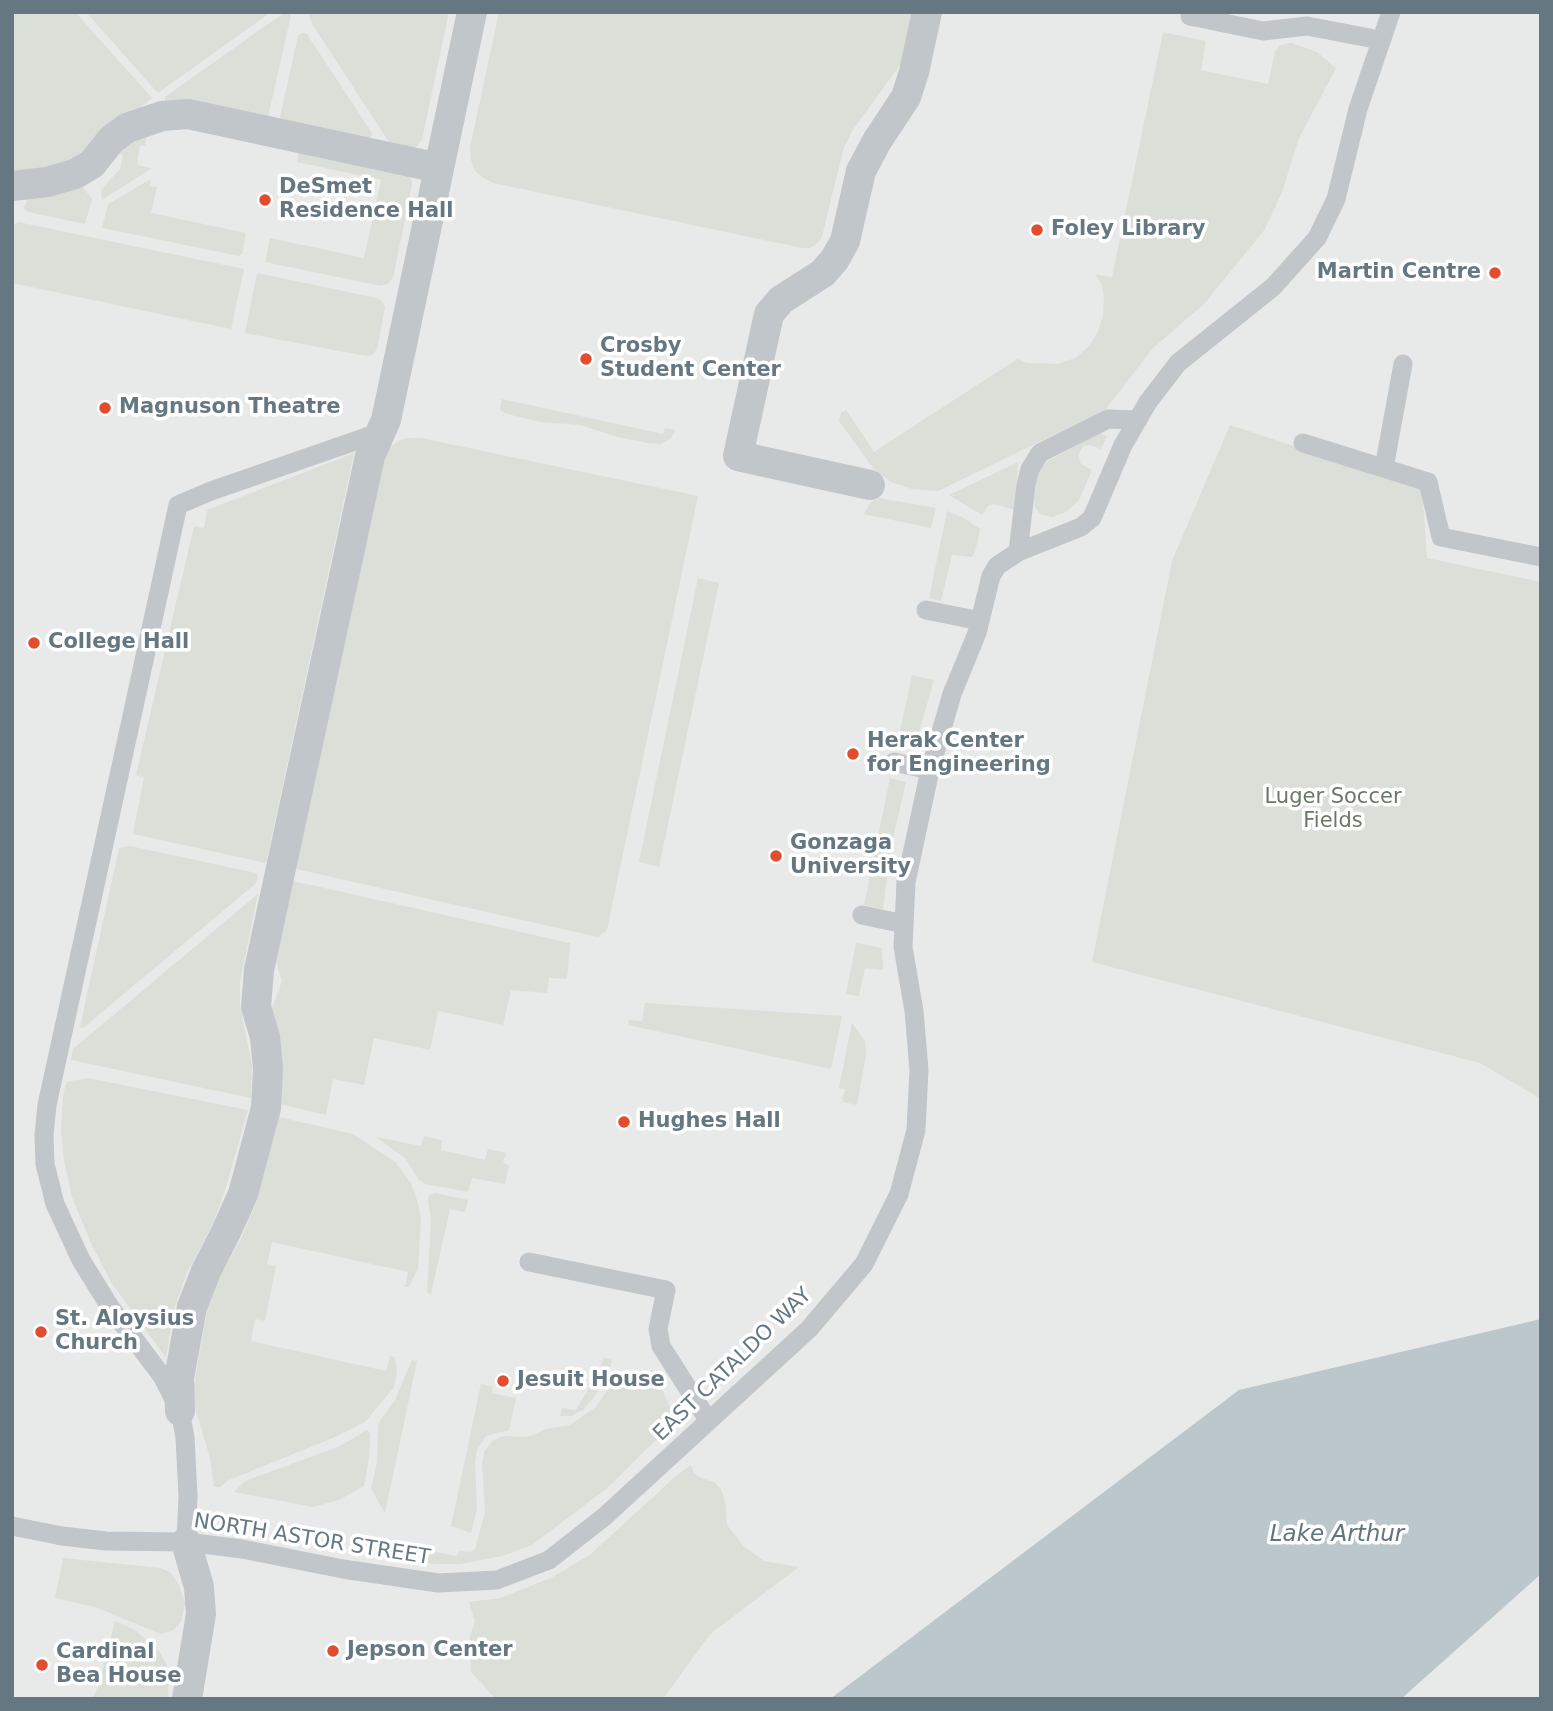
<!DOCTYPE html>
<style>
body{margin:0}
#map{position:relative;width:1553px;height:1711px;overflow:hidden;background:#fafaf8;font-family:"DejaVu Sans",sans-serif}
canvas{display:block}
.frame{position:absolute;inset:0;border:14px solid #657882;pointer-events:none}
</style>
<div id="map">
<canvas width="1553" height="1711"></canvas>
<div class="frame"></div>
</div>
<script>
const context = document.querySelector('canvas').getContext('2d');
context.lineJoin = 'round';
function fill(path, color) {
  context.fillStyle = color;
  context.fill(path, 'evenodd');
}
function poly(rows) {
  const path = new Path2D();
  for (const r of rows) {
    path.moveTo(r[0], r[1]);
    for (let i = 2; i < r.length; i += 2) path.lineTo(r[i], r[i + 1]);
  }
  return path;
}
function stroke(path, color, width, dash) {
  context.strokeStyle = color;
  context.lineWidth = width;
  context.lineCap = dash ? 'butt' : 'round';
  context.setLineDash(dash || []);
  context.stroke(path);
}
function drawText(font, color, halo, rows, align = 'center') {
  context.font = font + ' "DejaVu Sans",sans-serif';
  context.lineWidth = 7;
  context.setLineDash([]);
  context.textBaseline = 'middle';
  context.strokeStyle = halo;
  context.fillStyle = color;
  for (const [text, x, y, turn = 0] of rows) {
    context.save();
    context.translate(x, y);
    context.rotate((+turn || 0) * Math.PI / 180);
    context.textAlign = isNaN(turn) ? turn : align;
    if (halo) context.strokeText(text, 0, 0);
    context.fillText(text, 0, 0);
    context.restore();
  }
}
fill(poly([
 [12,12,1541,12,1541,1699,12,1699]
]), '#e8eae9');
fill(poly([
 [12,12,75,12,152,98,71,162,12,174],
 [86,12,271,12,158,93],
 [285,12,290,12,291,15,268,117,165,102,165,97],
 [308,12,449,12,422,140,417,146,410,149,393,145,389,142,312,24],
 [499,12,912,12,902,62,852,131,843,150,822,237,818,243,810,248,802,248,493,183,482,177,475,171,471,160,470,148],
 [1163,32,1206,41,1201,70,1268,84,1275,52,1280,45,1291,43,1317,52,1336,68,1299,138,1282,192,1265,229,1204,304,1153,348,1105,410,938,491,912,489,891,482,874,469,839,421,841,413,846,410,874,452,1017,359,1027,363,1058,364,1075,358,1087,348,1097,334,1103,316,1104,299,1102,285,1095,274,1112,277],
 [302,33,306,33,372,133,370,138,365,139,284,122,280,117,298,36],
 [147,133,145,146,140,145,137,165,152,168,102,200,101,190,120,169,123,156,119,152,130,141],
 [299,151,406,173,411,178,412,184,393,278,388,284,381,286,265,262,270,238,364,258,381,180,297,162],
 [151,179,150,186,157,187,151,213,246,233,242,254,239,256,102,228,108,204],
 [81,185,92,199,85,224,28,212,24,208,28,198],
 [18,222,244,269,231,329,12,283,12,227],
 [257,273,377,298,383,302,385,308,377,349,372,355,365,356,245,333],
 [502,399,663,434,665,428,676,430,671,438,661,444,647,443,617,437,580,425,541,422,507,414,500,410],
 [1230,425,1422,488,1427,558,1541,582,1541,1099,1480,1063,1092,962,1172,561],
 [1100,433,1107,436,1101,449,1090,445,1083,446,1078,455,1081,464,1092,470,1079,500,1066,512,1052,517,1040,514,1035,507,1034,499,1038,473,1046,462],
 [407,438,421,438,698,496,607,930,598,937,296,869,384,460,389,448,400,440],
 [354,453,266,863,133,834,144,777,136,775,194,526,204,528,207,510],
 [1018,462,1015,510,994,504,988,506,982,515,949,495],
 [879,498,936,508,931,528,864,514,871,502],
 [947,511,962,517,980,529,975,552,972,557,952,555,941,601,929,598],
 [698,578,719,583,659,867,639,862],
 [912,675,934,680,914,749,897,745],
 [890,778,906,782,891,847,883,909,864,905],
 [130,846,256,873,258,878,255,884,83,1028,80,1027,119,848],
 [293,881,570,943,567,979,549,978,547,993,511,990,503,1025,438,1011,430,1050,374,1038,364,1085,333,1079,326,1115,280,1104,271,1011,282,981,276,962],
 [258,894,240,981,240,1006,252,1065,251,1098,71,1060,73,1049],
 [856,943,882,948,883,970,865,968,859,996,846,994],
 [645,1003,842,1016,831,1069,628,1025,629,1020,642,1021],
 [852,1023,865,1041,866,1055,857,1105,842,1102,845,1089,839,1088],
 [88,1078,248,1110,225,1190,213,1223,186,1275,174,1309,166,1358,111,1282,90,1241,72,1197,64,1161,61,1129,63,1097,66,1082],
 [279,1117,353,1134,395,1162,411,1183,418,1203,421,1218,418,1268,409,1287,405,1287,408,1272,272,1242,267,1264,276,1266,265,1321,255,1319,251,1341,386,1371,390,1356,395,1357,397,1374,394,1387,365,1422,335,1437,229,1480,220,1487,214,1487,210,1458,192,1397,207,1310,219,1277,241,1239,256,1203],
 [424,1136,442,1140,441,1150,485,1160,488,1149,506,1153,503,1163,509,1165,505,1184,472,1178,468,1192,425,1184,419,1180,405,1158,376,1137,421,1146],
 [436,1193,468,1200,465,1212,450,1209,431,1294,427,1293,431,1221,428,1200,429,1195],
 [604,1358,612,1360,608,1374,594,1397,583,1410,571,1416,560,1416,562,1408,576,1410,595,1378],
 [412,1360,417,1361,385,1513,371,1489,377,1462,378,1428,379,1422,395,1400],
 [652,1370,671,1408,669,1427,607,1488,532,1545,502,1556,460,1564,435,1564,351,1551,353,1542,411,1553,413,1548,457,1556,459,1551,472,1552,475,1549,485,1512,482,1464,484,1452,492,1441,504,1436,528,1437,546,1429,570,1425,596,1407,614,1381,622,1377,641,1375],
 [481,1384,493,1387,492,1393,516,1398,509,1430,486,1436,477,1450,475,1462,477,1509,471,1533,451,1526],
 [367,1430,370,1434,369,1459,364,1486,339,1500,313,1507,234,1492,245,1481,340,1446],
 [691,1465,694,1473,701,1478,714,1482,721,1489,725,1501,727,1525,744,1547,764,1561,799,1567,710,1634,663,1699,496,1699,471,1672,470,1637,475,1621,469,1602,500,1598,551,1578,591,1554,676,1476],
 [63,1558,160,1568,170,1572,179,1585,185,1603,182,1620,174,1630,161,1634,95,1607,55,1598],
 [115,1621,135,1630,159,1651,169,1670,168,1699,92,1699,98,1687]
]), '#dadfd7');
fill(poly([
 [1541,1319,1541,1574,1401,1699,830,1699,1239,1390]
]), '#bbc7cb');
stroke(poly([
 [1190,16,1263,31,1307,26,1380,40],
 [1303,443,1428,482,1441,537,1541,557],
 [1384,468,1403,364],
 [1018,552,1026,485,1030,469,1040,453,1108,419,1138,420],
 [926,610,980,621],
 [894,762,930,770],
 [862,915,904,924],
 [529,1262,666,1290,658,1329,661,1346,708,1420],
 [12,1526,62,1536,106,1541,186,1542,242,1549,343,1569,438,1583,497,1580,549,1560,604,1517,809,1329,864,1264,899,1194,916,1130,919,1070,914,1011,903,947,906,882,930,770,952,694,977,633,991,576,997,566,1018,552,1081,527,1092,518,1123,445,1148,402,1178,363,1273,287,1317,238,1336,199,1358,109,1391,12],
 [186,1542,188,1496,185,1437,180,1411,162,1376,110,1307,81,1260,55,1204,45,1164,44,1135,47,1105,178,505,211,491,381,432]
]), '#c1c6ca', 19);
stroke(poly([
 [12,186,47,182,75,174,92,164,111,140,127,128,162,116,188,114,439,168],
 [870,485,738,456,769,314,781,300,823,273,835,259,845,241,861,171,877,141,906,97,914,72,927,12],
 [180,1411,179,1378,192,1307,206,1271,226,1232,243,1194,266,1108,268,1069,265,1037,256,1007,259,970,370,456,386,420,472,12],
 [186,1542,199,1587,201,1614,187,1699]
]), '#c1c6ca', 30);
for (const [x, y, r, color] of [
 [265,200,7,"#e24c2f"],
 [1037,230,7,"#e24c2f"],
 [1495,273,7,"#e24c2f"],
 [586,359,7,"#e24c2f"],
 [105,408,7,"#e24c2f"],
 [34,643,7,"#e24c2f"],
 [853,754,7,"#e24c2f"],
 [776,856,7,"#e24c2f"],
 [624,1122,7,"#e24c2f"],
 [41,1332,7,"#e24c2f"],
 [503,1381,7,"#e24c2f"],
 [333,1651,7,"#e24c2f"],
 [42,1665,7,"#e24c2f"]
]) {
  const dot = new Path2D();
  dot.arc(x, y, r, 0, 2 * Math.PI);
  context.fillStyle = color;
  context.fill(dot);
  stroke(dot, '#fff', 2.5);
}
drawText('bold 21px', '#657882', '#fff', [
 ["DeSmet",279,188],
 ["Residence Hall",279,212],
 ["Foley Library",1051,230],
 ["Martin Centre",1481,273,"right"],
 ["Crosby",600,347],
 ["Student Center",600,371],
 ["Magnuson Theatre",119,408],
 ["College Hall",48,643],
 ["Herak Center",867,742],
 ["for Engineering",867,766],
 ["Gonzaga",790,844],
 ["University",790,868],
 ["Hughes Hall",638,1122],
 ["St. Aloysius",55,1320],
 ["Church",55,1344],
 ["Jesuit House",517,1381],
 ["Jepson Center",347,1651],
 ["Cardinal",56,1653],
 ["Bea House",56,1677]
], 'left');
drawText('21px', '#697a64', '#fff', [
 ["Luger Soccer",1333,798],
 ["Fields",1333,822]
]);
drawText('21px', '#657882', '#fff', [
 ["EAST CATALDO WAY",733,1365,-44],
 ["NORTH ASTOR STREET",312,1540,9]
]);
drawText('italic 23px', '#60767c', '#fff', [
 ["Lake Arthur",1337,1535]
]);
</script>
